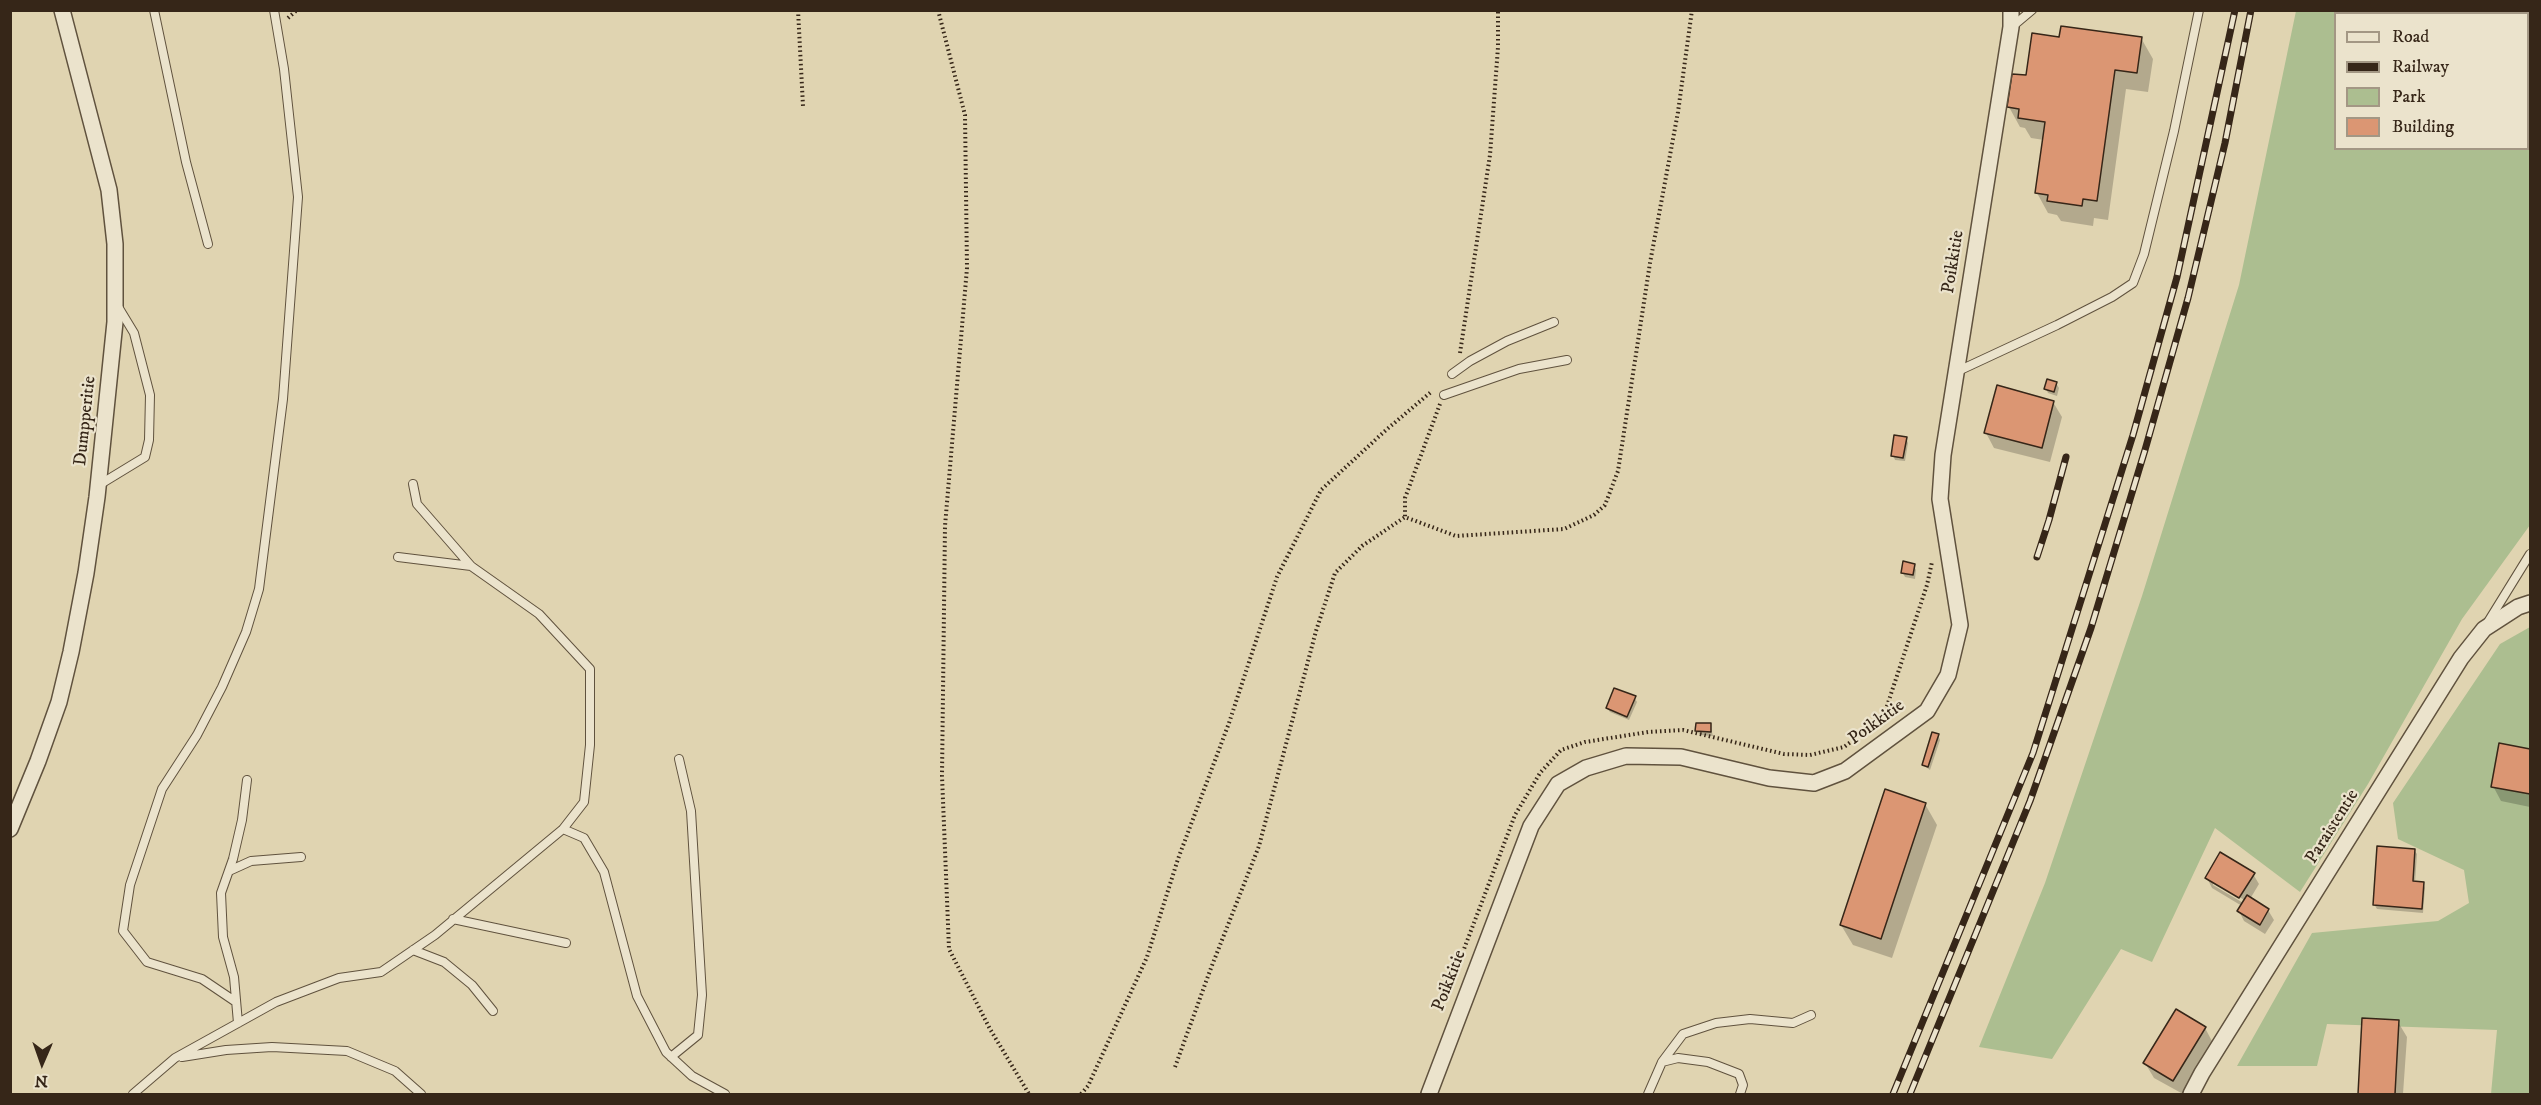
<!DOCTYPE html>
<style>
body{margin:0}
#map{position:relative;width:2541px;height:1105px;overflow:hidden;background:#e0d4b1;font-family:"IM FELL DW Pica",serif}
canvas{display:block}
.frame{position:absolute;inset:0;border:12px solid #362618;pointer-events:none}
.legend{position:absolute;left:2334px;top:12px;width:195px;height:138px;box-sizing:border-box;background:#ebe3cc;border:2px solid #a39784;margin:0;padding:8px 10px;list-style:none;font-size:18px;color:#362618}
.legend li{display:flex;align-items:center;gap:12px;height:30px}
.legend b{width:30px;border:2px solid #a39784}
.north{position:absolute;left:12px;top:1033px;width:60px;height:60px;-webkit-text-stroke:4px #ebe3cc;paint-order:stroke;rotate:182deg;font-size:16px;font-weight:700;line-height:24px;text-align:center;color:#362618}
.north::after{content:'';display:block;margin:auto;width:21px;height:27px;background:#362618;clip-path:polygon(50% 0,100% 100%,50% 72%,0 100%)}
</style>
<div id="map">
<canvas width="2541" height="1105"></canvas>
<div class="frame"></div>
<ul class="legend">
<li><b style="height:8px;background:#ebe3cc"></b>Road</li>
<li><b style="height:8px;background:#362618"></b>Railway</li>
<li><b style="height:16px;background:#acbe90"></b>Park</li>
<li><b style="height:16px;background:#db9673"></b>Building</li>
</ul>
<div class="north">N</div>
</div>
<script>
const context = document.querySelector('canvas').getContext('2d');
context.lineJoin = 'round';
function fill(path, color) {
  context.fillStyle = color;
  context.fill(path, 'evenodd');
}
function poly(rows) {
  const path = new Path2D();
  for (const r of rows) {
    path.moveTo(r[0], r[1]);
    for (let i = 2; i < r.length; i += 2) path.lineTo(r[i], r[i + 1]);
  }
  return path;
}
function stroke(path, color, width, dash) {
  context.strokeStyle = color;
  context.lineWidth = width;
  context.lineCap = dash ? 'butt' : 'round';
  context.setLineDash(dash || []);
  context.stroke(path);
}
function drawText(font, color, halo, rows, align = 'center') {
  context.font = font + ' "IM FELL DW Pica",serif';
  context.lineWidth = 4.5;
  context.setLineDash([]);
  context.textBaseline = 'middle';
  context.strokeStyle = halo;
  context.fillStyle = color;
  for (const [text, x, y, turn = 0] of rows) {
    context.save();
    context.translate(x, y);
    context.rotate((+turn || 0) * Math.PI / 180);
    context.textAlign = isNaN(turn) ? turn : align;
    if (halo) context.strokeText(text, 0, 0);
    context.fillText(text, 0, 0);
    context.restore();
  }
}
fill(poly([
 [2296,11,2530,11,2530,525,2462,619,2368,784,2300,892,2215,828,2152,962,2121,949,2052,1059,1979,1047,2045,883,2142,596,2239,285],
 [2336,14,2528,14,2528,148,2336,148],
 [2530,627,2530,1094,2491,1094,2497,1030,2327,1024,2317,1066,2237,1066,2312,933,2438,921,2469,903,2464,870,2398,839,2393,803,2500,644]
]), '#acbe90');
fill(poly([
 [2061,38,2141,38,2153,59,2148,92,2126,89,2108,220,2094,218,2093,226,2061,221,2057,215,2048,213,2037,193,2044,140,2031,138,2025,128,2020,127,2009,107,2027,77],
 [2056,383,2059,388,2057,396,2048,393,2046,389],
 [2053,402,2062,417,2050,462,1994,448,1986,433],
 [1906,438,1908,443,1905,461,1895,460,1893,455],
 [1914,566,1916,570,1915,579,1905,577,1903,573],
 [1634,697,1637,702,1629,720,1610,712,1607,708],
 [1710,725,1713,736,1700,735,1697,731],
 [1938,735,1940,740,1930,770,1923,765],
 [2501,744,2530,750,2530,807,2501,801,2493,786],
 [1925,804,1937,825,1892,958,1853,945,1841,925],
 [2414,850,2417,854,2415,883,2423,883,2425,888,2423,913,2377,909,2374,904],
 [2253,874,2259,884,2250,899,2268,910,2274,920,2265,934,2244,921,2239,911,2242,906,2212,888,2207,878],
 [2213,881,2246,901,2245,904,2213,885],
 [2363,1019,2398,1022,2407,1037,2403,1094,2359,1094],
 [2205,1028,2213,1043,2183,1094,2154,1078,2145,1063]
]), '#0003');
const building = poly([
 [2061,26,2142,37,2137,73,2115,70,2097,201,2083,199,2082,206,2047,201,2048,195,2035,193,2045,122,2018,118,2019,109,2007,107,2012,74,2026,75,2032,33,2059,37,2061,26],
 [2047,379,2057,382,2054,392,2044,389,2047,379],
 [1997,385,2054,401,2042,448,1984,433,1997,385],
 [1894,435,1907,437,1903,458,1891,456,1894,435],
 [1903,561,1915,564,1913,575,1901,573,1903,561],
 [1614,688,1636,696,1627,717,1606,708,1614,688],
 [1696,723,1711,723,1711,732,1695,731,1696,723],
 [1932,732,1939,734,1928,767,1922,765,1932,732],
 [2499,743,2530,749,2530,794,2491,787,2499,743],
 [1885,789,1926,803,1881,939,1840,925,1885,789],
 [2377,846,2415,849,2413,881,2424,882,2422,909,2373,905,2377,846],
 [2220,852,2255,873,2239,898,2205,878,2220,852],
 [2247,895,2269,909,2260,925,2237,911,2247,895],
 [2176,1009,2206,1027,2173,1081,2143,1063,2176,1009],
 [2362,1018,2399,1020,2395,1094,2358,1094,2362,1018]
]);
fill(building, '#db9673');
stroke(building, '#362618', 1.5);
const lane = poly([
 [154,10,186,162,208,244],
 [2013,26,2032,10],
 [1956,372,2057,325,2112,297,2133,283,2144,254,2174,131,2199,10],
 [1452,374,1470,361,1507,341,1554,322],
 [1444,395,1519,369,1567,360],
 [99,485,145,457,149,440,150,395,134,333,117,305],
 [398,557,471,566],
 [2488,622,2530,554],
 [563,829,584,838,604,872,637,996,666,1052,692,1076,725,1094],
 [229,871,251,861,301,857],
 [453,919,566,943],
 [413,950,444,962,472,985,493,1011],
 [236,1002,202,979,147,962,123,931,130,885,162,789,197,735,222,687,246,632,259,589,283,399,298,197,284,69,274,10],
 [238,1023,234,977,223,937,221,893,233,859,242,820,247,780],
 [182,1057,226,1050,272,1047,347,1051,395,1071,421,1094],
 [671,1057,698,1035,702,995,691,811,679,759],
 [1662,1062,1683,1034,1716,1023,1750,1019,1793,1023,1811,1015],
 [133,1094,175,1058,276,1002,339,978,381,972,435,935,534,853,563,829,584,802,590,745,590,669,539,614,471,566,417,504,413,484],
 [1648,1094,1662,1062,1678,1058,1708,1062,1739,1074,1743,1085,1740,1094]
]);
const street = poly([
 [10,829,38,761,59,702,71,652,86,573,97,497,115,322,115,244,109,190,62,10],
 [1429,1094,1531,826,1558,784,1586,768,1626,756,1681,757,1769,778,1814,783,1845,771,1927,711,1948,675,1960,625,1940,499,1943,455,2011,27,2011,10],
 [2191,1094,2202,1073,2461,658,2484,629,2518,607,2530,603]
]);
stroke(lane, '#60523e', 10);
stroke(street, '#60523e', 18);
stroke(poly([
 [798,10,803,106],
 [938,10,965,115,967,268,945,526,942,776,949,949,990,1029,1029,1094],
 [288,18,297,10],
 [1460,353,1490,155,1498,47,1498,10],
 [1440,404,1405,498,1405,517,1456,536,1564,529,1594,515,1605,505,1618,471,1650,263,1678,112,1692,10],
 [1453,978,1515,815,1540,773,1561,750,1585,742,1648,732,1683,730,1784,754,1810,755,1844,747,1872,726,1886,709,1927,585,1932,562],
 [1175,1067,1211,968,1259,846,1316,631,1335,573,1362,546,1405,517],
 [1081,1094,1088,1086,1147,957,1178,859,1229,723,1277,577,1321,490,1386,430,1431,392]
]), '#362618', 4, [1.5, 3]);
stroke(lane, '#ebe3cc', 8);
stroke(street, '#ebe3cc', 15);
const rail = poly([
 [2037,557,2049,520,2066,457],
 [1893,1094,2033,753,2133,435,2177,277,2235,10],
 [1910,1094,2030,801,2091,628,2145,450,2188,298,2225,143,2251,10]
]);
stroke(rail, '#362618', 7);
stroke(rail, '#ebe3cc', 4.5, [14]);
drawText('18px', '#362618', '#ebe3cc', [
 ["Poikkitie",1954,262,-81],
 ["Dumpperitie",86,421,-84],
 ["Poikkitie",1877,723,-36],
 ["Paraistentie",2333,827,-58],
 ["Poikkitie",1450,981,-69]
]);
</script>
